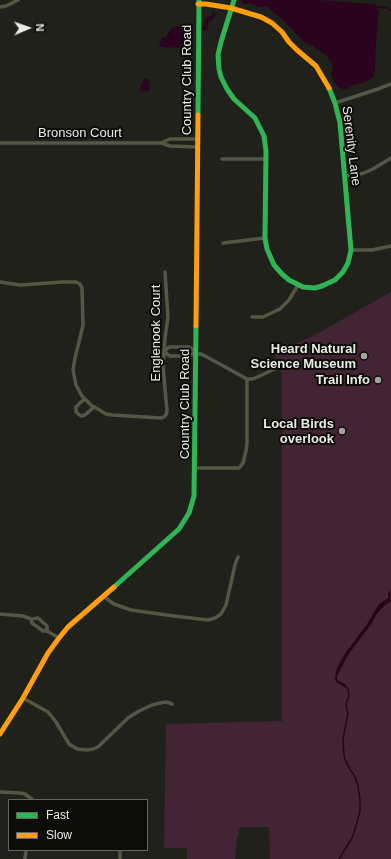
<!DOCTYPE html>
<style>
body{margin:0}
#map{position:relative;width:391px;height:859px;overflow:hidden;background:#21211c;font-family:Arial,sans-serif}
canvas{display:block}
.legend{position:absolute;left:8px;top:799px;width:140px;height:52px;box-sizing:border-box;background:#0c0c08;border:1px solid #656560;margin:0;padding:5px 7px;list-style:none;font-size:12px;color:#eaebe5}
.legend li{display:flex;align-items:center;gap:8px;height:20px}
.legend b{width:20px;border:1px solid #656560}
.north{position:absolute;left:8px;top:8px;width:40px;height:40px;-webkit-text-stroke:3px #0c0c08;paint-order:stroke;rotate:88deg;font-size:11px;font-weight:700;line-height:16px;text-align:center;color:#eaebe5}
.north::after{content:'';display:block;margin:auto;width:14px;height:18px;background:#eaebe5;clip-path:polygon(50% 0,100% 100%,50% 72%,0 100%)}
</style>
<div id="map">
<canvas width="391" height="859"></canvas>
<ul class="legend">
<li><b style="height:5px;background:#30b455"></b>Fast</li>
<li><b style="height:5px;background:#ff9f0a"></b>Slow</li>
</ul>
<div class="north">N</div>
</div>
<script>
const context = document.querySelector('canvas').getContext('2d');
context.lineJoin = 'round';
function fill(path, color) {
  context.fillStyle = color;
  context.fill(path, 'evenodd');
}
function poly(rows) {
  const path = new Path2D();
  for (const r of rows) {
    path.moveTo(r[0], r[1]);
    for (let i = 2; i < r.length; i += 2) path.lineTo(r[i], r[i + 1]);
  }
  return path;
}
function stroke(path, color, width, dash) {
  context.strokeStyle = color;
  context.lineWidth = width;
  context.lineCap = dash ? 'butt' : 'round';
  context.setLineDash(dash || []);
  context.stroke(path);
}
function drawText(font, color, halo, rows, align = 'center') {
  context.font = font + ' Arial,sans-serif';
  context.lineWidth = 4;
  context.setLineDash([]);
  context.textBaseline = 'middle';
  context.strokeStyle = halo;
  context.fillStyle = color;
  for (const [text, x, y, turn = 0] of rows) {
    context.save();
    context.translate(x, y);
    context.rotate((+turn || 0) * Math.PI / 180);
    context.textAlign = isNaN(turn) ? turn : align;
    if (halo) context.strokeText(text, 0, 0);
    context.fillText(text, 0, 0);
    context.restore();
  }
}
fill(poly([
 [391,292,391,859,270,859,269,827,240,827,237,839,235,859,187,859,187,848,164,848,166,724,282,721,282,375,274,354,315,335]
]), '#432435');
fill(poly([
 [241,0,318,0,375,4,377,7,379,12,376,41,375,69,373,77,368,81,354,85,347,89,343,89,338,87,334,82,331,75,333,67,332,64,326,55,319,50,316,50,315,47,303,41,283,20,267,7,259,7,249,3,248,4,243,4],
 [212,12,216,13,214,18,211,21,209,21,207,30,205,31,201,29,205,22,205,19,212,15],
 [177,26,180,27,185,32,186,41,184,47,180,48,162,47,160,46,159,44,162,38,166,37,171,29],
 [145,79,148,79,149,81,150,86,149,91,141,92,140,88,141,85,143,81],
 [391,591,390,595,391,601,385,605,376,615,372,623,348,655,337,676,337,680,345,684,349,690,336,682,335,679,336,671,340,662,347,651,367,624,379,604,388,598,388,593]
]), '#2a031c');
stroke(poly([
 [377,7,387,8,391,10],
 [339,859,352,838,356,826,360,811,360,800,358,786,355,777,347,764,344,756,343,739,348,714,346,704,349,696,348,689]
]), '#2a031c', 1.5);
stroke(poly([
 [0,7,6,6,18,0],
 [335,103,378,89,391,84],
 [0,143,161,143,170,146,198,147],
 [161,143,170,139,198,139],
 [222,159,265,159],
 [345,176,356,175,364,173,373,169,391,158],
 [223,243,265,238],
 [351,250,372,250,391,246],
 [0,282,20,285,63,282,76,282,80,284,82,288,83,325,80,338,75,358,73,370,76,385,82,396,91,405,106,414,112,415,161,418,164,417,166,415,167,411,163,367,164,352,165,338,168,317,165,272],
 [252,317,263,317,280,309,289,300,298,285],
 [169,347,189,347,196,352,189,356,170,356,164,352,169,347],
 [196,354,201,354,207,357,247,379,253,379,279,367],
 [85,399,81,402,76,407,76,412,81,416,85,415,94,407],
 [195,468,239,468,243,463,246,451,247,444,247,379],
 [103,596,114,604,131,610,174,616,208,620,215,618,221,614,226,605,235,565,238,557],
 [0,614,23,616,31,619,38,618,47,626,47,631],
 [31,619,32,623,43,631,47,631,59,638],
 [23,698,48,712,56,722,69,744,77,749,87,750,93,749,98,747,128,718,139,711,152,705,160,703,166,702,172,704],
 [0,792,20,793,25,794,33,800],
 [25,859,26,850],
 [120,859,120,850]
]), '#555646', 3.5);
stroke(poly([
 [234,0,221,42,218,55,219,69,221,77,227,89,234,99,255,118,264,136,266,151,265,238,267,249,274,265,282,274,289,280,303,287,315,288,322,286,335,280,343,272,348,263,351,250,340,123,335,103,329,88],
 [198,115,199,0],
 [114,587,179,529,189,513,194,496,196,326]
]), '#30b455', 5);
stroke(poly([
 [198,4,206,4,231,8,261,17,272,23,282,32,289,42,297,50,316,66,329,88],
 [196,326,198,115],
 [0,734,23,698,48,653,59,638,68,627,114,587]
]), '#ff9f0a', 5);
for (const [x, y, r, color] of [
 [364,356,4,"#a4a49f"],
 [378,380,4,"#a4a49f"],
 [342,431,4,"#a4a49f"]
]) {
  const dot = new Path2D();
  dot.arc(x, y, r, 0, 2 * Math.PI);
  context.fillStyle = color;
  context.fill(dot);
  stroke(dot, '#0c0c08', 1.5);
}
drawText('13px', '#eaebe5', '#0c0c08', [
 ["Country Club Road",187,80,-90],
 ["Bronson Court",80,133],
 ["Serenity Lane",351,146,83],
 ["Englenook Court",156,333,-90],
 ["Country Club Road",185,404,-90]
]);
drawText('bold 13px', '#eaebe5', '#0c0c08', [
 ["Heard Natural",356,349],
 ["Science Museum",356,364],
 ["Trail Info",370,380],
 ["Local Birds",334,424],
 ["overlook",334,439]
], 'right');
</script>
